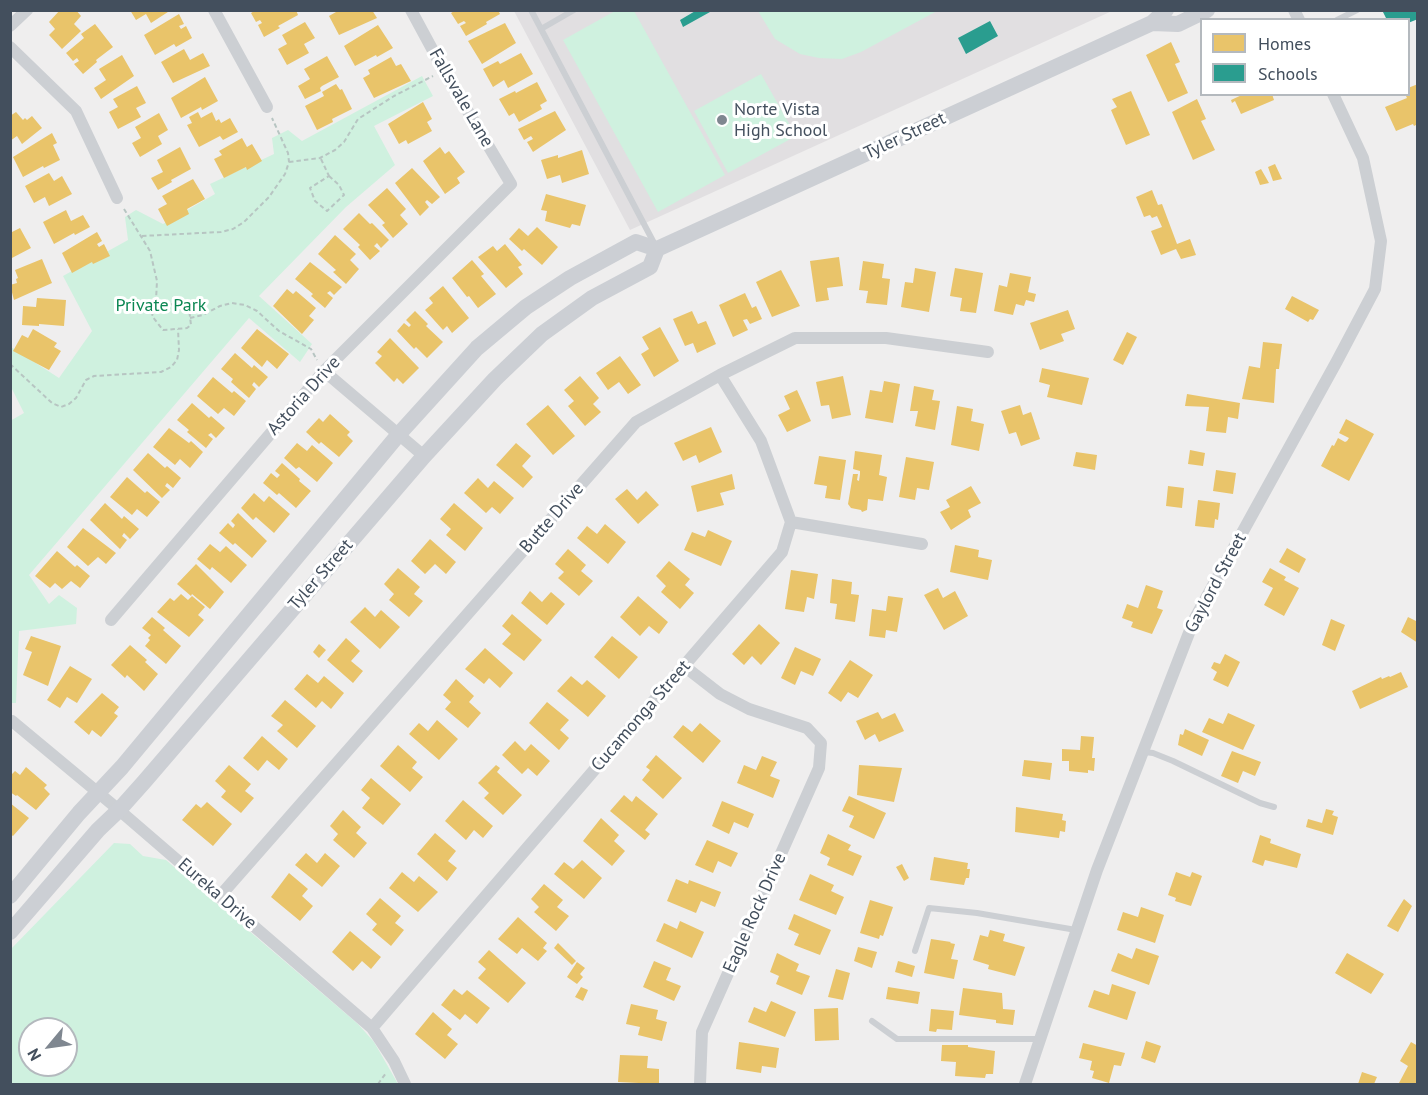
<!DOCTYPE html>
<style>
body{margin:0}
#map{position:relative;width:1428px;height:1095px;overflow:hidden;background:#efeeee;font-family:"PT Sans",sans-serif}
canvas{display:block}
.frame{position:absolute;inset:0;border:12px solid #434f5d;pointer-events:none}
.legend{position:absolute;left:1200px;top:18px;width:210px;height:78px;box-sizing:border-box;background:#fff;border:2px solid #b4b9be;margin:0;padding:8px 10px;list-style:none;font-size:18px;color:#434f5d}
.legend li{display:flex;align-items:center;gap:12px;height:30px}
.legend b{width:30px;border:2px solid #b4b9be}
.north{position:absolute;left:18px;top:1017px;width:60px;height:60px;box-sizing:border-box;background:#fff;border:2px solid #b4b9be;border-radius:50%;rotate:241deg;font-size:16px;font-weight:700;line-height:24px;text-align:center;color:#434f5d}
.north::after{content:'';display:block;margin:auto;width:21px;height:27px;background:#7f8790;clip-path:polygon(50% 0,100% 100%,50% 72%,0 100%)}
</style>
<div id="map">
<canvas width="1428" height="1095"></canvas>
<div class="frame"></div>
<ul class="legend">
<li><b style="height:16px;background:#e9c46a"></b>Homes</li>
<li><b style="height:16px;background:#2a9d8f"></b>Schools</li>
</ul>
<div class="north">N</div>
</div>
<script>
const context = document.querySelector('canvas').getContext('2d');
context.lineJoin = 'round';
function fill(path, color) {
  context.fillStyle = color;
  context.fill(path, 'evenodd');
}
function poly(rows) {
  const path = new Path2D();
  for (const r of rows) {
    path.moveTo(r[0], r[1]);
    for (let i = 2; i < r.length; i += 2) path.lineTo(r[i], r[i + 1]);
  }
  return path;
}
function stroke(path, color, width, dash) {
  context.strokeStyle = color;
  context.lineWidth = width;
  context.lineCap = dash ? 'butt' : 'round';
  context.setLineDash(dash || []);
  context.stroke(path);
}
function drawText(font, color, halo, rows, align = 'center') {
  context.font = font + ' "PT Sans",sans-serif';
  context.lineWidth = 6;
  context.setLineDash([]);
  context.textBaseline = 'middle';
  context.strokeStyle = halo;
  context.fillStyle = color;
  for (const [text, x, y, turn = 0] of rows) {
    context.save();
    context.translate(x, y);
    context.rotate((+turn || 0) * Math.PI / 180);
    context.textAlign = isNaN(turn) ? turn : align;
    if (halo) context.strokeText(text, 0, 0);
    context.fillText(text, 0, 0);
    context.restore();
  }
}
fill(poly([
 [514,11,1112,11,630,230]
]), '#e1dfe1');
fill(poly([
 [615,11,634,11,725,175,658,212,563,40],
 [758,11,937,11,861,52,842,59,819,58,800,54,775,39],
 [761,74,796,136,728,173,694,111],
 [422,76,433,96,374,126,395,165,346,207,259,296,312,344,300,362,249,318,29,575,49,604,59,595,77,608,76,624,19,631,16,703,11,703,10,421,24,413,11,387,11,347,59,378,92,331,63,276,128,240,125,217,136,210,163,224,215,194,210,184,274,154,272,138,288,130,302,141],
 [114,843,130,844,143,856,166,860,358,1024,374,1042,398,1084,11,1084,11,949],
 [30,1029,66,1029,66,1065,30,1065]
]), '#cff1df');
fill(poly([
 [60,10,76,10,81,16,74,24,81,31,62,49,49,35,55,29,49,22],
 [130,10,171,10,151,23,146,14,136,20],
 [256,10,296,10,298,15,278,26,280,28,264,37,258,25,262,23,260,20,256,22,251,13],
 [335,10,372,10,377,18,339,35,329,16,336,12],
 [456,10,498,10,500,14,486,22,487,24,466,36,460,26,466,23,464,21,458,24,451,13],
 [179,14,184,24,179,26,181,29,186,26,192,38,176,47,174,44,155,55,144,35],
 [305,22,315,38,304,44,309,53,287,65,278,49,287,44,282,35],
 [505,23,516,43,482,64,468,41],
 [95,24,113,47,96,60,97,62,83,74,74,64,79,61,77,58,73,61,66,53,84,38,81,34],
 [378,25,393,48,377,57,376,55,355,66,344,46],
 [1171,42,1180,62,1175,64,1188,93,1168,102,1146,55],
 [184,49,190,60,203,53,210,66,173,83,161,62],
 [521,53,533,74,508,88,504,80,493,87,483,69,498,61,500,64],
 [122,55,134,76,101,99,94,88,106,80,99,69],
 [327,56,339,77,322,86,320,88,321,91,305,99,298,86,310,79,304,69],
 [391,57,396,66,401,64,411,81,374,98,363,78,370,74,368,70],
 [205,77,218,101,202,110,201,107,181,118,171,98],
 [537,82,547,101,540,105,542,109,519,122,514,113,509,116,499,99,515,91,516,93],
 [336,84,340,90,342,89,352,109,332,119,333,122,317,130,305,106,324,96,322,92],
 [1418,84,1418,124,1414,126,1413,124,1396,131,1385,107,1407,98,1405,94,1408,94,1408,88],
 [137,86,146,103,136,108,141,117,118,129,109,112,118,107,113,99],
 [1131,91,1150,135,1126,145,1111,110,1117,107,1112,99],
 [1244,94,1272,94,1274,100,1241,114,1235,101,1232,103,1231,100],
 [1197,99,1206,119,1201,121,1215,150,1193,160,1172,112],
 [423,102,432,119,427,122,432,131,408,144,406,140,399,144,388,124],
 [555,111,566,130,533,152,527,142,533,139,531,136,524,140,518,129],
 [16,112,23,120,25,118,27,120,32,116,42,128,22,144,17,136,10,141,10,116],
 [198,112,201,118,212,112,216,121,219,119,221,123,230,118,238,132,223,140,220,136,199,147,187,125,192,123,189,117],
 [159,113,168,130,158,136,162,144,140,157,132,143,141,138,135,127],
 [52,133,57,143,53,145,60,160,44,168,43,166,23,177,13,157],
 [242,138,247,147,252,144,262,161,247,170,246,167,224,178,214,159,222,155,219,151],
 [180,147,191,169,171,180,172,182,158,190,151,178,163,172,157,160],
 [440,147,445,154,449,151,465,172,457,178,460,183,445,194,423,161],
 [582,150,589,174,562,183,560,175,547,179,541,160,558,155,558,158],
 [1275,164,1282,179,1273,181,1268,167],
 [412,168,440,197,432,204,427,200,425,202,429,207,420,216,395,183],
 [1261,169,1269,183,1260,185,1255,172],
 [49,173,54,181,62,176,72,194,49,206,45,197,34,203,25,186],
 [193,179,205,199,187,209,189,214,167,226,158,209,167,204,162,196],
 [387,188,406,209,400,215,408,224,393,238,382,225,385,223,368,205],
 [1152,190,1158,205,1162,204,1177,244,1190,239,1196,255,1181,259,1176,249,1161,255,1151,231,1162,227,1157,216,1152,218,1150,215,1144,217,1136,197],
 [546,194,586,205,580,226,572,224,570,228,545,221,547,211,541,210],
 [66,210,71,221,83,215,90,227,75,235,74,233,54,244,43,222],
 [359,213,370,224,372,223,389,240,381,248,377,243,374,246,380,251,370,260,358,247,360,245,343,229],
 [537,227,558,247,542,265,524,249,522,251,509,239,519,228,528,236],
 [20,228,31,248,10,259,10,233],
 [97,232,102,241,97,244,99,247,104,244,110,256,93,264,92,262,72,273,62,253],
 [335,235,356,254,350,260,359,269,346,284,333,272,336,270,318,254],
 [505,244,522,265,518,267,523,274,506,288,478,257,493,246,497,251],
 [839,257,843,286,827,288,829,300,816,302,810,261],
 [42,259,52,283,14,300,10,285,17,283,16,279,18,278,15,270],
 [472,260,484,274,481,276,496,294,478,308,469,296,467,297,452,278],
 [863,261,884,264,882,278,890,279,887,305,866,303,868,291,859,290],
 [310,262,342,287,334,295,330,291,327,293,333,298,325,308,311,296,313,294,295,279],
 [915,268,936,272,929,312,901,307,905,282,913,283],
 [955,268,983,273,976,313,960,311,962,298,950,296],
 [781,270,800,306,772,317,756,282],
 [1010,273,1031,277,1028,292,1036,294,1034,302,1026,300,1024,306,1016,304,1013,315,994,311,999,285,1007,287],
 [443,286,469,318,452,333,447,326,443,330,425,310,433,303,429,298],
 [287,289,293,294,296,291,316,308,309,316,314,320,302,334,273,306],
 [745,293,752,308,756,306,762,319,750,324,747,319,743,320,748,330,733,337,719,305],
 [1292,296,1319,310,1313,320,1310,319,1308,322,1285,309],
 [37,298,66,300,64,326,39,324,39,326,22,325,23,306,36,307],
 [1068,310,1075,329,1061,334,1064,341,1040,350,1030,323],
 [415,311,428,324,426,326,443,342,427,358,416,347,414,349,397,331,404,323,409,327,411,325,406,320],
 [692,311,698,324,706,321,716,344,697,353,693,343,685,346,673,319],
 [660,327,679,361,654,377,641,354,649,349,642,337],
 [33,329,57,343,54,347,61,351,49,370,13,351,22,335,28,338],
 [257,329,289,354,277,369,267,360,262,367,241,348],
 [1127,332,1137,337,1123,365,1113,360],
 [390,338,419,368,403,384,397,378,394,382,375,363,382,356,377,352],
 [1263,342,1282,344,1279,369,1276,369,1274,403,1242,399,1249,366,1260,368],
 [235,353,252,368,254,365,268,377,259,387,254,382,252,385,256,389,249,398,231,382,233,379,221,369],
 [620,356,641,385,628,394,619,382,608,390,596,373],
 [1042,368,1089,378,1082,405,1047,397,1050,385,1039,382],
 [580,376,599,398,593,404,601,412,585,426,568,406,574,401,564,390],
 [843,376,851,415,832,419,829,405,821,406,816,382],
 [213,377,232,393,234,391,246,401,234,416,224,408,218,414,197,396],
 [884,381,900,384,893,423,865,418,870,390,882,392],
 [914,386,934,390,932,400,940,401,935,430,915,426,918,411,910,411],
 [797,390,811,421,787,432,778,415,790,409,784,396],
 [1187,394,1240,403,1238,419,1228,417,1226,433,1206,431,1209,407,1185,406],
 [192,403,209,418,211,416,225,428,216,438,211,433,208,435,213,439,206,448,187,432,189,430,177,420],
 [548,405,575,436,553,455,526,424],
 [1020,405,1023,415,1031,412,1040,439,1021,446,1016,432,1009,434,1001,411],
 [957,406,973,409,971,421,984,424,979,451,951,445],
 [330,414,350,432,347,435,353,441,339,457,321,442,319,444,306,432,319,418,323,422],
 [1346,419,1374,434,1349,481,1321,466,1332,445,1334,446,1338,438,1345,442,1347,441,1349,438,1339,433],
 [711,427,722,452,699,463,696,455,683,461,674,443],
 [169,428,189,443,191,441,203,452,190,468,180,459,175,465,153,447],
 [297,443,307,451,312,445,333,463,317,482,299,467,296,469,284,458],
 [516,443,531,456,522,466,533,477,523,488,496,465],
 [1190,450,1205,453,1203,466,1188,464],
 [855,451,882,455,879,475,887,477,883,501,868,499,867,510,862,512,861,510,851,508,848,504,853,474,858,474,857,480,859,481,860,474,860,471,853,469],
 [1076,452,1097,455,1095,470,1073,466],
 [148,453,165,468,167,466,181,478,173,488,167,483,165,486,170,490,162,498,133,470],
 [819,456,846,460,840,500,825,498,827,486,814,484],
 [906,457,934,462,929,490,917,488,915,500,899,497],
 [282,463,300,479,299,481,311,491,296,508,279,493,277,495,263,483,271,473,277,478,280,475,275,471],
 [1216,470,1236,473,1233,494,1213,491],
 [732,474,735,489,720,493,724,505,697,512,691,486],
 [127,477,145,493,147,491,160,502,147,517,137,509,132,515,110,497],
 [478,478,488,488,494,481,514,498,500,514,492,507,486,513,464,493],
 [971,486,981,503,968,510,971,517,951,530,940,512,950,507,946,500],
 [1168,486,1184,488,1182,508,1166,506],
 [627,489,637,500,646,491,659,505,638,524,615,499],
 [254,493,264,502,269,496,290,514,274,533,256,517,253,520,241,508],
 [1198,500,1220,503,1218,520,1215,519,1214,528,1195,526],
 [105,503,122,519,124,516,139,529,130,539,124,533,122,536,127,540,120,549,90,520],
 [454,503,483,528,465,551,446,535,451,529,440,519],
 [238,513,267,541,252,558,235,543,233,545,219,533,228,523,233,528,235,525,231,521],
 [605,524,626,542,608,564,577,538,587,526,597,534],
 [83,528,116,553,106,564,98,557,88,566,67,547],
 [708,530,732,541,721,566,684,550,692,532,705,537],
 [430,539,456,562,446,574,435,564,425,574,411,561],
 [210,544,220,552,226,546,247,565,231,583,212,567,210,570,197,559],
 [955,545,979,550,978,557,992,560,988,580,950,572],
 [1287,548,1306,559,1299,573,1279,562],
 [568,549,586,565,581,571,593,581,579,596,558,578,564,572,555,564],
 [57,551,75,567,77,565,90,576,80,588,71,581,62,589,55,583,50,588,35,576],
 [669,561,690,579,685,585,694,593,680,609,661,592,666,586,656,576],
 [196,564,224,592,210,609,192,594,191,596,177,584],
 [398,568,420,587,414,594,423,601,409,617,389,600,394,594,384,584],
 [1270,568,1286,577,1284,580,1299,588,1284,616,1264,605,1273,588,1262,582],
 [791,570,818,574,814,599,807,597,804,612,785,609],
 [832,579,852,582,851,594,859,595,855,622,835,619,837,604,830,603],
 [1146,585,1163,591,1157,608,1163,610,1152,634,1131,627,1133,622,1122,618,1127,604,1138,608],
 [938,588,943,598,955,591,968,616,944,630,924,595],
 [530,591,542,602,551,592,565,604,547,625,521,603],
 [181,594,188,600,192,596,205,607,198,615,204,620,189,637,157,612,170,598,174,601],
 [638,596,668,622,659,634,649,626,640,636,620,617],
 [888,596,903,598,897,632,886,630,885,638,869,636,872,609,886,611],
 [365,607,375,617,381,610,400,627,380,649,350,622],
 [512,614,542,640,524,661,502,644,511,634,502,626],
 [152,617,165,628,163,630,181,646,166,664,145,646,150,640,148,638,151,635,142,628],
 [1408,617,1418,622,1418,643,1401,632],
 [1331,619,1345,625,1335,651,1322,645],
 [759,624,780,643,761,665,752,656,744,665,732,654],
 [31,636,61,646,48,686,23,675,32,652,25,649],
 [612,636,638,657,619,679,594,657],
 [346,638,360,651,351,661,363,671,353,683,327,660],
 [319,644,326,650,319,658,313,652],
 [130,645,147,660,145,662,158,674,144,691,127,675,125,678,111,665],
 [795,647,821,659,813,676,801,671,795,685,781,678],
 [485,648,513,673,500,688,489,678,484,684,465,669],
 [1225,654,1240,662,1228,687,1213,680,1217,672,1211,668,1214,662,1220,664],
 [850,660,873,675,858,698,848,692,841,702,828,693],
 [70,666,92,679,77,703,67,697,60,708,47,700],
 [1401,672,1408,687,1360,709,1352,691,1381,677,1382,679,1389,676,1390,677],
 [307,674,318,683,324,676,344,693,331,709,322,701,316,708,294,689],
 [571,676,582,685,587,680,606,696,588,717,557,691],
 [456,679,474,696,469,702,481,713,468,728,445,709,451,702,443,695],
 [102,693,119,707,114,713,118,716,101,737,92,730,89,735,74,722],
 [285,700,316,726,297,748,277,731,283,725,271,716],
 [547,702,569,720,560,730,569,738,559,750,529,723],
 [878,712,882,719,895,713,904,731,879,742,875,734,865,740,856,721],
 [1228,713,1255,725,1243,750,1202,732,1209,718,1223,724],
 [437,720,458,739,439,760,409,734,419,723,428,731],
 [700,723,721,741,703,763,673,737,683,725,692,732],
 [1185,729,1209,740,1202,756,1178,745,1180,734,1183,735],
 [262,736,288,759,279,770,267,760,258,771,243,758],
 [1081,736,1094,737,1092,758,1095,758,1094,771,1088,770,1088,773,1069,771,1069,761,1062,761,1062,749,1080,750],
 [515,741,525,751,531,744,550,761,537,776,528,768,522,774,502,755],
 [398,745,417,762,412,768,423,777,410,792,380,766],
 [1232,751,1261,762,1255,776,1243,771,1238,783,1221,776],
 [656,755,682,778,663,799,642,780,650,770,646,767],
 [762,756,777,762,770,776,780,780,773,798,737,783,744,765,756,770],
 [1024,760,1052,763,1050,780,1022,776],
 [229,765,251,784,245,791,254,798,241,813,221,797,226,791,215,781],
 [496,765,500,768,497,772,522,795,503,815,484,798,489,793,478,783],
 [859,765,902,768,894,802,857,795],
 [26,767,47,785,44,788,50,794,36,810,17,795,16,796,10,792,10,776,15,771,20,775],
 [371,778,401,804,383,825,362,808,370,798,361,790],
 [624,795,632,802,636,796,658,814,645,830,650,834,645,840,610,811],
 [849,796,886,813,874,839,849,827,854,816,842,811],
 [463,800,493,826,483,838,474,830,466,840,445,821],
 [722,801,754,814,748,828,734,822,729,834,712,826],
 [207,802,232,824,213,846,182,820,196,804,201,808],
 [10,803,29,818,13,836,10,834],
 [1016,807,1063,814,1062,820,1066,821,1065,832,1060,831,1059,838,1015,832],
 [1326,809,1334,811,1332,815,1338,817,1333,835,1306,827,1308,819,1322,823],
 [343,810,361,827,356,833,367,843,354,858,333,840,338,834,330,826],
 [601,818,619,835,614,841,625,851,612,866,583,841],
 [435,833,456,851,448,861,457,868,447,881,417,854],
 [828,834,851,845,848,850,862,856,853,876,827,865,830,858,820,853],
 [1260,835,1271,839,1270,843,1301,854,1297,868,1265,860,1263,866,1252,862],
 [707,840,738,853,731,867,718,861,713,873,695,865],
 [306,853,317,863,325,853,340,866,322,887,295,865],
 [934,857,968,863,967,869,970,869,969,878,966,878,964,885,930,880],
 [582,860,602,878,584,899,554,874,564,862,573,869],
 [902,864,909,878,904,881,896,867],
 [402,872,414,882,419,876,438,892,418,912,389,888],
 [1176,872,1190,877,1192,872,1202,876,1191,906,1175,901,1176,898,1168,895],
 [289,873,308,889,302,896,313,906,300,921,271,897],
 [810,874,834,885,831,891,844,897,836,915,799,900],
 [676,879,688,884,689,880,721,892,715,907,701,901,696,913,667,901],
 [544,884,563,900,557,907,569,916,556,931,534,912,539,907,531,899],
 [380,898,401,916,395,923,404,930,391,946,372,930,377,924,366,914],
 [1404,899,1412,906,1398,932,1387,926],
 [870,900,893,907,883,936,880,935,879,939,860,933],
 [1141,907,1164,915,1155,943,1117,930,1123,912,1138,917],
 [794,914,831,930,820,955,794,945,799,934,788,929],
 [518,917,547,943,543,948,547,951,538,961,522,948,517,954,498,939],
 [680,921,704,932,692,958,656,941,664,923,677,929],
 [990,930,1005,934,1003,941,1025,947,1015,976,988,969,989,965,973,960,980,935,988,937],
 [350,931,381,957,371,969,362,961,353,971,332,952],
 [931,939,951,942,950,943,955,944,951,959,958,960,954,979,924,973],
 [558,943,576,961,572,965,554,948],
 [858,947,877,952,872,968,854,961],
 [1136,948,1159,956,1149,985,1111,971,1118,953,1132,959],
 [489,950,526,983,508,1003,478,978,486,969,478,962],
 [777,953,799,964,796,971,810,976,802,995,776,984,779,976,770,972],
 [1347,953,1384,974,1371,994,1335,973],
 [654,961,671,968,666,980,681,986,674,1001,643,987],
 [898,961,915,966,912,977,895,972],
 [577,962,585,968,580,974,583,977,577,984,567,977],
 [836,969,850,973,843,1000,828,997],
 [1112,984,1136,992,1127,1020,1088,1007,1094,990,1109,995],
 [581,987,588,990,583,1001,575,997],
 [888,987,920,992,918,1004,886,999],
 [963,988,1002,993,1003,1009,1015,1010,1013,1025,996,1023,996,1020,959,1015],
 [454,989,462,995,467,990,490,1008,477,1024,465,1014,460,1020,441,1005],
 [771,1001,796,1012,785,1037,748,1022,754,1007,766,1012],
 [631,1004,658,1010,656,1019,667,1022,662,1041,638,1035,640,1027,626,1024],
 [838,1008,839,1040,815,1041,814,1009],
 [931,1009,954,1011,952,1030,937,1029,936,1032,929,1031],
 [433,1012,452,1029,447,1035,458,1044,445,1059,415,1034],
 [1146,1041,1161,1046,1155,1063,1141,1058],
 [739,1042,779,1048,776,1068,762,1066,761,1073,736,1069],
 [1411,1042,1418,1046,1418,1084,1402,1084,1399,1083,1408,1066,1400,1061],
 [1083,1043,1125,1053,1121,1066,1114,1065,1109,1083,1092,1078,1094,1071,1090,1070,1092,1061,1079,1058],
 [942,1045,968,1045,968,1047,995,1051,993,1074,986,1074,985,1078,955,1076,956,1062,941,1061],
 [620,1055,648,1056,647,1068,659,1069,659,1084,618,1082],
 [1362,1072,1377,1077,1374,1084,1358,1084]
]), '#e9c46a');
fill(poly([
 [697,10,709,10,710,12,683,27,680,20],
 [1382,10,1418,10,1418,19,1408,23,1408,20,1387,20],
 [990,21,998,36,966,54,958,38]
]), '#2a9d8f');
stroke(poly([
 [321,159,329,176],
 [289,162,320,158,335,150,344,142,358,119,394,96,433,76],
 [329,176,339,185,344,195,327,211,315,201,310,188,329,176],
 [124,209,150,251,157,281,156,300],
 [142,236,221,232,233,229,244,222,269,197,285,174,289,162,288,153,272,118],
 [156,300,189,309,191,325,187,328,163,330,152,316,156,300],
 [190,318,203,315,220,306,232,303,245,305,257,311,279,331,311,349,317,360],
 [10,364,52,403,61,407,69,404,76,398,86,380,94,376,161,372,171,367,177,360,179,350,178,329],
 [378,1084,386,1073]
]), '#b7c5c2', 2, [4.5, 3]);
stroke(poly([
 [531,10,654,243],
 [1337,20,1357,10],
 [541,29,574,10],
 [1144,752,1153,753,1173,761,1260,803,1274,807],
 [915,951,929,908,977,913,1076,930],
 [872,1021,897,1039,1040,1039]
]), '#cccfd3', 6);
stroke(poly([
 [214,10,267,107],
 [1294,10,1299,20],
 [10,26,27,10],
 [10,47,76,111,117,198],
 [324,371,424,456],
 [791,522,922,544],
 [111,620,324,371,511,184,444,71,411,10],
 [684,666,720,694,749,709,807,728,821,743,819,768,702,1032,700,1084],
 [10,723,12,721,119,810,372,1028,394,1061,405,1084],
 [220,896,636,422,720,375,795,338,886,338,988,352],
 [372,1028,782,552,791,522,761,441,720,375],
 [1025,1084,1097,870,1194,620,1337,361,1375,289,1381,241,1363,158,1333,94]
]), '#cccfd3', 12);
stroke(poly([
 [1152,23,1178,24,1207,10],
 [10,896,79,813,122,767,399,434,477,348,526,307,570,278,636,242,657,249,1152,23,1166,10],
 [10,932,98,830,119,810,144,782,424,456,495,379,542,334,592,298,650,267,657,249]
]), '#cccfd4', 16);
for (const [x, y, r, color] of [
 [722,120,6,"#7f8790"]
]) {
  const dot = new Path2D();
  dot.arc(x, y, r, 0, 2 * Math.PI);
  context.fillStyle = color;
  context.fill(dot);
  stroke(dot, '#fff', 2);
}
drawText('18px', '#434f5d', '#fff', [
 ["Fallsvale Lane",461,98,60],
 ["Tyler Street",905,136,-25],
 ["Astoria Drive",304,396,-48],
 ["Butte Drive",552,518,-49],
 ["Tyler Street",321,575,-49],
 ["Gaylord Street",1216,583,-62],
 ["Cucamonga Street",641,716,-49],
 ["Eureka Drive",217,894,41],
 ["Eagle Rock Drive",755,913,-66]
]);
drawText('18px', '#434f5d', '#fff', [
 ["Norte Vista",734,110],
 ["High School",734,131]
], 'left');
drawText('18px', '#0c8753', '#fff', [
 ["Private Park",161,306]
]);
</script>
